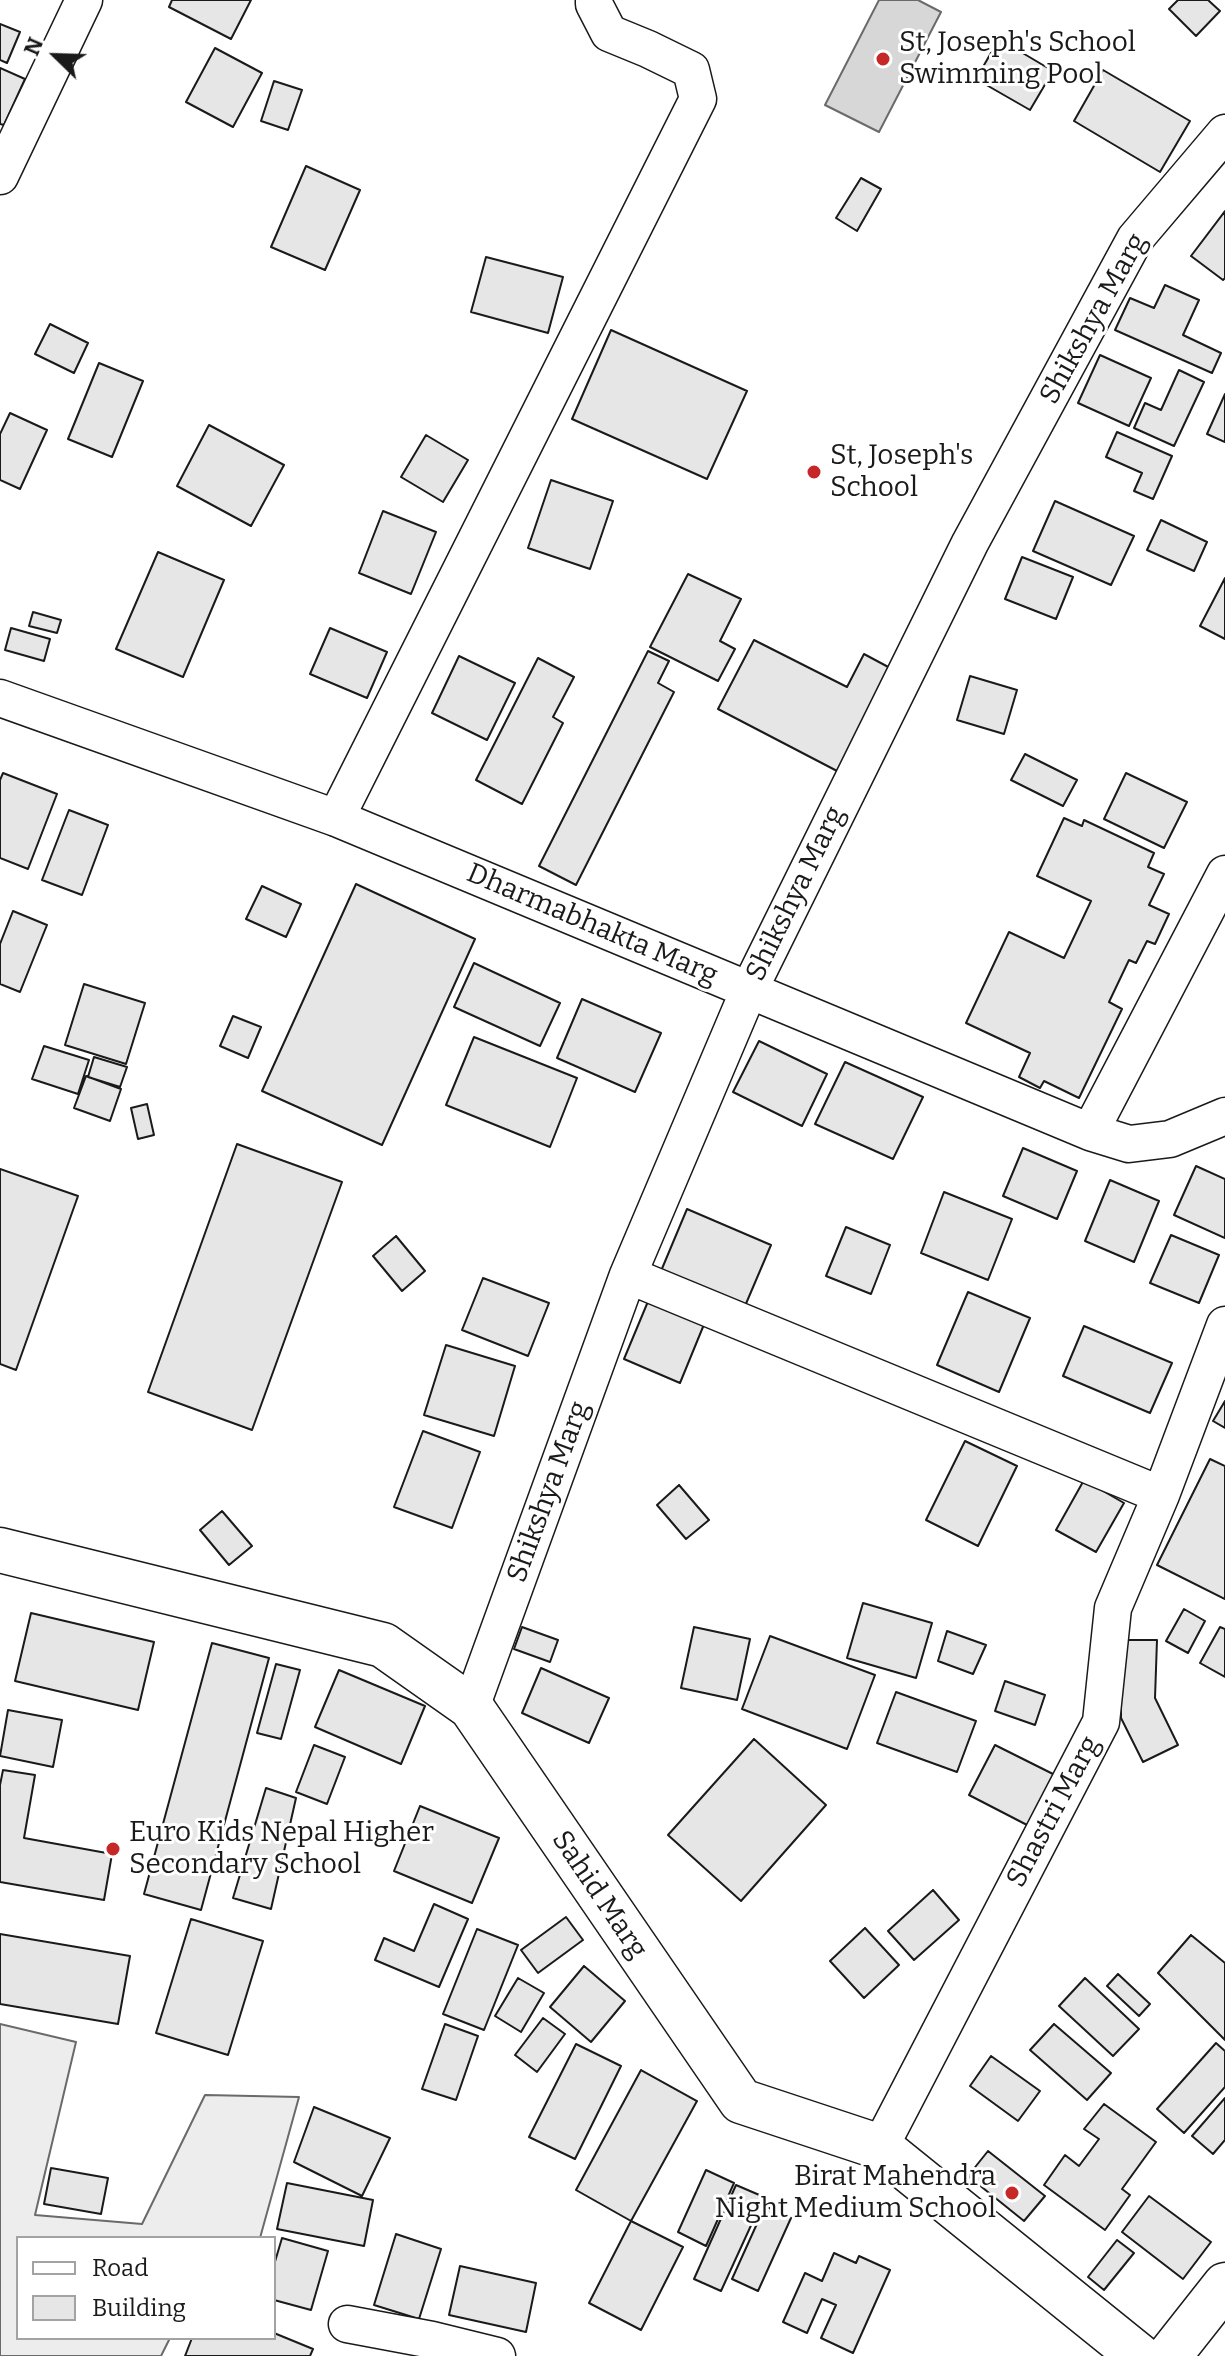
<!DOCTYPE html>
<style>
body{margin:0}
#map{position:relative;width:1225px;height:2356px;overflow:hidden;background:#fff;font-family:Bitter,serif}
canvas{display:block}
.legend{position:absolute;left:16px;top:2236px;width:260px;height:104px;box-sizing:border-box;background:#fff;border:2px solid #a3a3a3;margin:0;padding:10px 14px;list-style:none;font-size:24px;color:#1a1a1a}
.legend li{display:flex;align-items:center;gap:16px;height:40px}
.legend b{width:40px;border:2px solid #a3a3a3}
.north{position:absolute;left:16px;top:16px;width:80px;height:80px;-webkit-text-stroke:6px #fff;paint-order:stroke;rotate:293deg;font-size:22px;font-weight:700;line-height:32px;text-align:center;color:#1a1a1a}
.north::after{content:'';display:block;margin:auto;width:28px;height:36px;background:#1a1a1a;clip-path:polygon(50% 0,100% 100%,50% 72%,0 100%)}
</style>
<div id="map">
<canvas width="1225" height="2356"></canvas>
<ul class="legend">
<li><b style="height:10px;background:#fff"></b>Road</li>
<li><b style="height:22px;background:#e6e6e6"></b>Building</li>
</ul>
<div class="north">N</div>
</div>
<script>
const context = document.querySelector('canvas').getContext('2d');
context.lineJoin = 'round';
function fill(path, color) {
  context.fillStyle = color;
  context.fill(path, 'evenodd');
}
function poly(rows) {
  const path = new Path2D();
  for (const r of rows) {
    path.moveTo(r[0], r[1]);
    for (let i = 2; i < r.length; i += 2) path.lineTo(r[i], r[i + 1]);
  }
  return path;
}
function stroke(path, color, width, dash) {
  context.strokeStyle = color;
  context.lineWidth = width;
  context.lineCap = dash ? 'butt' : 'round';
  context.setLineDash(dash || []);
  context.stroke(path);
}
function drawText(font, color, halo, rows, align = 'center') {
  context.font = font + ' Bitter,serif';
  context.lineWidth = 6;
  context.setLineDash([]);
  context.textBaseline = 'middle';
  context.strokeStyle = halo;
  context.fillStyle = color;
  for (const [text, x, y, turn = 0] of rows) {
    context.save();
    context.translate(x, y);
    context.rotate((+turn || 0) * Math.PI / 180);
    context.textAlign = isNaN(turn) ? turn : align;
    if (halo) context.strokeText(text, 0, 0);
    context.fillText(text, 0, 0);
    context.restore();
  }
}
const built = poly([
 [0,2024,76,2042,35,2215,142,2224,205,2095,299,2097,260,2238,18,2238,18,2338,170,2338,161,2356,0,2356,0,2024]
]);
fill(built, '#ededed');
stroke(built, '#6a6a6a', 2);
const water = poly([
 [879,0,918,0,941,12,879,132,825,105,879,0]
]);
fill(water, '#d7d7d7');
stroke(water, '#6a6a6a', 2);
const building = poly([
 [172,0,251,0,231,39,169,7,172,0],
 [1178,0,1208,0,1220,11,1196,36,1169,9,1178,0],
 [0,24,20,32,7,63,0,60,0,24],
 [999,39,1053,71,1030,110,976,79,999,39],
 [215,48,262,73,233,127,186,102,215,48],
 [0,68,25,79,4,125,0,124,0,68],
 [1103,70,1190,121,1160,172,1074,121,1103,70],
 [274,81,302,90,288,130,261,121,274,81],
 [306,166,360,190,325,270,271,247,306,166],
 [861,178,881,189,857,231,836,218,861,178],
 [1225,211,1225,278,1223,280,1191,256,1225,211],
 [486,257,563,277,548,333,471,312,486,257],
 [1165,285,1199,300,1183,335,1221,353,1212,373,1115,330,1130,298,1154,308,1165,285],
 [50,324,88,343,74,373,35,354,50,324],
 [611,330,747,391,707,479,572,419,611,330],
 [1100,355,1151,378,1129,426,1078,403,1100,355],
 [99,363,143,381,112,457,68,439,99,363],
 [1179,370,1204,382,1174,446,1134,428,1145,403,1161,410,1179,370],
 [1225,394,1225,442,1207,434,1225,394],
 [10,413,47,430,20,489,0,480,0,434,10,413],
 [209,425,284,465,251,526,177,486,209,425],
 [1117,432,1172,456,1153,499,1134,491,1142,473,1106,457,1117,432],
 [426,435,468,460,443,502,401,477,426,435],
 [551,480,613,501,590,569,528,548,551,480],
 [1055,501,1134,536,1111,585,1033,551,1055,501],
 [383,511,436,532,411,594,359,573,383,511],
 [1161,520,1207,542,1194,571,1147,550,1161,520],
 [158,552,224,580,183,677,116,649,158,552],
 [1022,557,1073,577,1056,619,1005,599,1022,557],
 [688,574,741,599,720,641,735,649,718,681,650,647,688,574],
 [1225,578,1225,639,1200,626,1225,578],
 [33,612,61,620,57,633,29,626,33,612],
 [11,628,50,639,44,661,5,650,11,628],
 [330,628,387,652,367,698,310,674,330,628],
 [754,640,847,687,864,654,892,669,839,772,718,709,754,640],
 [648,651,669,661,658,683,674,692,576,885,539,866,648,651],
 [459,656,515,683,487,740,432,713,459,656],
 [538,658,574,677,553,717,563,723,522,804,476,780,538,658],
 [970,676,1017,690,1004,734,957,720,970,676],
 [1025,754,1077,780,1063,806,1011,780,1025,754],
 [3,773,57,794,28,869,0,858,0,780,3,773],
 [1126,773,1187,802,1164,848,1104,819,1126,773],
 [69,810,108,825,82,895,42,880,69,810],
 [1064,818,1082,826,1084,820,1154,853,1148,867,1164,874,1149,905,1169,914,1155,944,1147,941,1136,963,1129,960,1109,1002,1122,1009,1079,1098,1044,1081,1040,1088,1019,1077,1030,1053,966,1023,1009,932,1064,958,1091,901,1037,876,1064,818],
 [356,884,475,939,382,1145,262,1091,356,884],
 [262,886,301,904,286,937,246,919,262,886],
 [13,911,47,925,20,992,0,984,0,944,13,911],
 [474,963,560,1003,540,1046,454,1007,474,963],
 [84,984,145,1003,126,1064,65,1045,84,984],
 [582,999,661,1033,635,1092,557,1058,582,999],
 [233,1016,261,1027,248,1058,220,1046,233,1016],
 [474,1037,577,1078,550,1147,446,1105,474,1037],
 [759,1041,827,1074,802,1126,733,1092,759,1041],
 [44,1046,89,1060,78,1094,32,1079,44,1046],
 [94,1057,127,1067,120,1087,88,1077,94,1057],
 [845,1062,923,1097,893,1159,815,1124,845,1062],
 [86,1076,121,1089,110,1121,74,1108,86,1076],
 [147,1104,154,1135,138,1139,131,1108,147,1104],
 [237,1144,342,1182,252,1430,148,1392,237,1144],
 [1023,1148,1077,1171,1057,1219,1003,1196,1023,1148],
 [1196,1166,1225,1179,1225,1238,1174,1215,1196,1166],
 [0,1169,78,1196,16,1370,0,1364,0,1169],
 [1110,1180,1159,1201,1134,1262,1085,1241,1110,1180],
 [944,1192,1012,1219,988,1280,921,1253,944,1192],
 [687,1209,771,1245,745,1306,661,1271,687,1209],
 [846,1227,890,1245,871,1294,826,1276,846,1227],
 [1171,1235,1219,1255,1199,1303,1150,1283,1171,1235],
 [396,1236,425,1271,402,1291,373,1256,396,1236],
 [483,1278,549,1303,528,1356,462,1330,483,1278],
 [968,1292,1030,1318,999,1392,937,1365,968,1292],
 [649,1299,705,1322,680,1383,624,1359,649,1299],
 [1084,1326,1172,1363,1150,1413,1063,1376,1084,1326],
 [446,1345,515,1366,494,1436,424,1415,446,1345],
 [1225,1401,1225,1428,1213,1421,1225,1401],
 [423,1431,480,1452,452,1528,394,1507,423,1431],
 [965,1441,1017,1466,978,1546,926,1520,965,1441],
 [1210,1459,1225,1466,1225,1599,1157,1565,1210,1459],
 [1084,1480,1124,1503,1096,1552,1056,1530,1084,1480],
 [679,1485,709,1520,686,1539,657,1505,679,1485],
 [222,1511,252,1546,229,1565,200,1530,222,1511],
 [863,1603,932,1623,916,1678,847,1658,863,1603],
 [1184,1609,1205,1621,1188,1653,1166,1641,1184,1609],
 [31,1613,154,1642,138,1710,15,1681,31,1613],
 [522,1627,558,1640,550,1662,514,1649,522,1627],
 [694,1627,750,1639,737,1700,681,1688,694,1627],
 [1220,1627,1225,1629,1225,1677,1200,1663,1220,1627],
 [947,1631,986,1645,973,1674,938,1661,947,1631],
 [770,1636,875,1675,847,1749,742,1709,770,1636],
 [1121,1640,1157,1640,1155,1698,1178,1745,1143,1762,1121,1718,1121,1640],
 [212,1643,269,1658,201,1910,144,1894,212,1643],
 [276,1664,300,1670,281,1739,257,1733,276,1664],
 [541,1668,609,1698,589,1743,522,1713,541,1668],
 [339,1670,425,1706,401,1764,315,1727,339,1670],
 [1005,1681,1045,1695,1035,1725,995,1711,1005,1681],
 [896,1692,976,1721,957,1772,877,1743,896,1692],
 [8,1710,62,1720,53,1767,0,1756,8,1710],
 [754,1739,826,1805,741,1901,668,1835,754,1739],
 [314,1745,345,1757,327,1804,296,1792,314,1745],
 [995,1745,1055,1775,1029,1826,969,1795,995,1745],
 [3,1770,35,1775,24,1838,112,1854,104,1900,0,1882,0,1785,3,1770],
 [266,1788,296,1798,271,1909,233,1898,266,1788],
 [420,1806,499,1838,472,1903,394,1871,420,1806],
 [933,1890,959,1920,914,1960,888,1931,933,1890],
 [434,1904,468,1919,439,1987,375,1960,384,1938,414,1951,434,1904],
 [566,1917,583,1940,538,1973,521,1950,566,1917],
 [191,1919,263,1941,228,2055,156,2033,191,1919],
 [865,1928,899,1965,864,1998,830,1961,865,1928],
 [477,1929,518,1945,484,2030,443,2014,477,1929],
 [0,1934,130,1956,118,2024,0,2004,0,1934],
 [1191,1935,1225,1963,1225,2040,1158,1973,1191,1935],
 [584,1966,625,2001,591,2042,550,2007,584,1966],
 [1118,1974,1150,2004,1139,2016,1107,1986,1118,1974],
 [518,1978,544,1993,521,2032,495,2016,518,1978],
 [1085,1978,1139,2029,1113,2056,1059,2006,1085,1978],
 [543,2018,565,2034,537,2072,515,2055,543,2018],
 [445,2024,478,2036,456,2100,422,2089,445,2024],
 [1054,2024,1111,2073,1087,2100,1030,2050,1054,2024],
 [1216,2043,1225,2051,1225,2087,1184,2133,1157,2109,1216,2043],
 [576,2044,621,2066,575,2159,529,2137,576,2044],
 [991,2056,1040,2091,1018,2121,970,2086,991,2056],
 [641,2070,697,2101,631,2221,576,2190,641,2070],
 [1225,2098,1225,2140,1213,2154,1192,2136,1225,2098],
 [1104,2104,1156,2142,1122,2189,1130,2195,1105,2230,1044,2185,1065,2155,1079,2166,1099,2139,1084,2129,1104,2104],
 [314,2107,390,2138,362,2196,294,2162,314,2107],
 [988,2151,1045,2196,1024,2221,968,2176,988,2151],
 [51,2168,108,2178,101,2214,44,2204,51,2168],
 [706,2170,734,2183,706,2246,678,2232,706,2170],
 [287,2183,373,2200,364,2246,277,2229,287,2183],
 [736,2185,764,2197,721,2291,694,2279,736,2185],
 [1149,2196,1211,2242,1183,2279,1122,2232,1149,2196],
 [765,2206,791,2218,758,2291,732,2279,765,2206],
 [631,2221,683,2247,641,2330,589,2303,631,2221],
 [396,2234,441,2249,419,2319,374,2305,396,2234],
 [282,2238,328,2251,311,2310,274,2300,274,2265,282,2238],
 [1117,2240,1134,2253,1104,2290,1088,2277,1117,2240],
 [834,2253,856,2263,859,2256,890,2270,853,2353,821,2338,836,2305,822,2299,807,2333,783,2322,805,2273,822,2281,834,2253],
 [460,2266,536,2283,526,2332,449,2315,460,2266],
 [274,2333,313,2349,310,2356,185,2356,192,2338,274,2338,274,2333]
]);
fill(building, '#e6e6e6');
stroke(building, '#1a1a1a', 2);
const minor = poly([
 [0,176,84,0],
 [0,698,336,818,1090,1132,1129,1144,1170,1139,1225,1116],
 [336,818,698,99,691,70,648,49,609,33,594,4,594,0],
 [1090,1132,1225,874],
 [628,1275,1161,1495],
 [471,1707,628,1275,749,990,970,543,1135,239,1225,133],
 [880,2147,1101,1722,1113,1608,1161,1495,1225,1325],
 [347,2324,432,2340,497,2356]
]);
const tertiary = poly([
 [1169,2356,1225,2285]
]);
const secondary = poly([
 [0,1550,383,1645,471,1707,741,2101,880,2147,1139,2356]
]);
stroke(minor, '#1a1a1a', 39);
stroke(tertiary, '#1a1a1a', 47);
stroke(secondary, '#1a1a1a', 47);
stroke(minor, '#fff', 36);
stroke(tertiary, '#fff', 44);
stroke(secondary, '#fff', 44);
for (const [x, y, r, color] of [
 [883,59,8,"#c62828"],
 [814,472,8,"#c62828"],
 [113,1849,8,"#c62828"],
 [1012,2193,8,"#c62828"]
]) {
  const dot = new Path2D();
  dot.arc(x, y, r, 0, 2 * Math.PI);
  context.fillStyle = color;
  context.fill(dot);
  stroke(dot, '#fff', 3);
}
drawText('28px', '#1a1a1a', '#fff', [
 ["St, Joseph's School",899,43],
 ["Swimming Pool",899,75],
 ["St, Joseph's",830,456],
 ["School",830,488],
 ["Euro Kids Nepal Higher",129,1833],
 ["Secondary School",129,1865],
 ["Birat Mahendra",996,2177,"right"],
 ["Night Medium School",996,2209,"right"]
], 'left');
drawText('28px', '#1a1a1a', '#fff', [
 ["Shikshya Marg",1094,319,-61],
 ["Shikshya Marg",796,894,-64],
 ["Dharmabhakta Marg",592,925,23],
 ["Shikshya Marg",549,1492,-70],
 ["Shastri Marg",1054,1812,-62],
 ["Sahid Marg",599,1895,56]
]);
</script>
